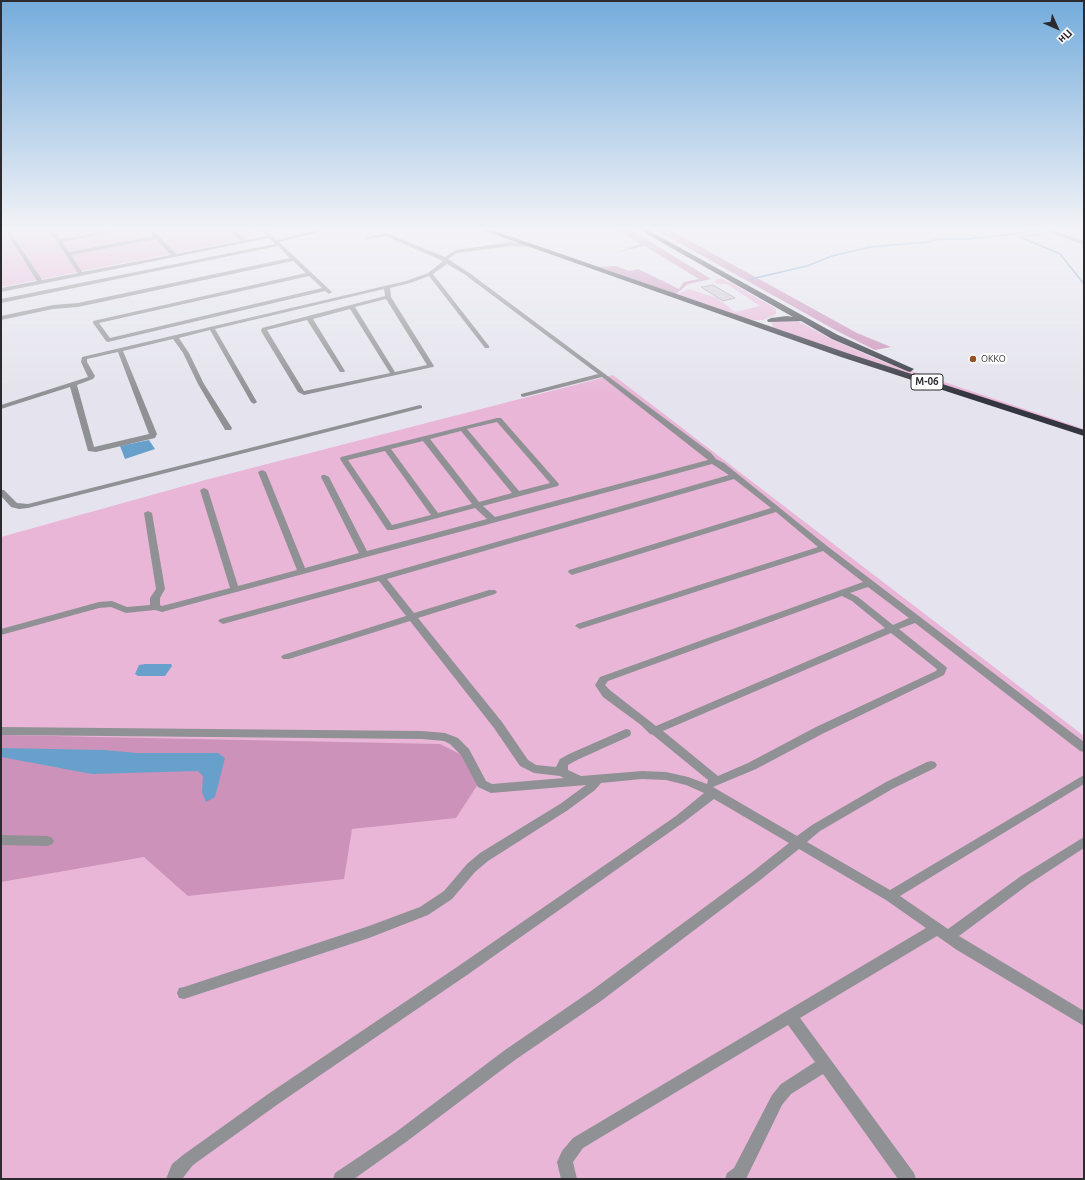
<!DOCTYPE html>
<meta charset="utf-8">
<style>
body{margin:0}
#map{position:relative;width:1085px;height:1180px;overflow:hidden;background:#e5e4ee;font-family:Ubuntu,sans-serif}
canvas{display:block}
.frame{position:absolute;inset:0;border:2px solid #2b2a2e;pointer-events:none}
.north{position:absolute;left:1037px;top:8px;width:40px;height:40px;-webkit-text-stroke:3px #fff;paint-order:stroke;rotate:135deg;font-size:11px;font-weight:700;line-height:16px;text-align:center;color:#2b2a2e}
.north::after{content:'';display:block;margin:auto;width:14px;height:18px;background:#2b2a2e;clip-path:polygon(50% 0,100% 100%,50% 72%,0 100%)}
</style>
<div id="map">
<canvas width="1085" height="1180"></canvas>
<div class="frame"></div>
<div class="north">Пн</div>
</div>
<script>
const context = document.querySelector('canvas').getContext('2d');
context.lineJoin = 'round';
function fill(path, color) {
  context.fillStyle = color;
  context.fill(path, 'evenodd');
}
function poly(rows) {
  const path = new Path2D();
  for (const r of rows) {
    path.moveTo(r[0], r[1]);
    for (let i = 2; i < r.length; i += 2) path.lineTo(r[i], r[i + 1]);
  }
  return path;
}
function stroke(path, color, width, dash) {
  context.strokeStyle = color;
  context.lineWidth = width;
  context.lineCap = dash ? 'butt' : 'round';
  context.setLineDash(dash || []);
  context.stroke(path);
}
function drawText(font, color, halo, rows, align = 'center') {
  context.font = font + ' Ubuntu,sans-serif';
  context.lineWidth = 4;
  context.setLineDash([]);
  context.textBaseline = 'middle';
  context.strokeStyle = halo;
  context.fillStyle = color;
  for (const [text, x, y, turn = 0] of rows) {
    context.save();
    context.translate(x, y);
    context.rotate((+turn || 0) * Math.PI / 180);
    context.textAlign = isNaN(turn) ? turn : align;
    if (halo) context.strokeText(text, 0, 0);
    context.fillText(text, 0, 0);
    context.restore();
  }
}
fill(poly([
 [1,230,248,230,257,237,1,287],
 [716,279,722,279,728,281,773,307,776,309,776,314,763,320,748,320,675,295,689,289,717,298,735,312,760,306,727,284,718,284,715,282],
 [774,321,798,321,829,338,879,360,1084,429,1084,432,875,363,773,328,772,323],
 [613,375,1084,736,1084,1179,1,1179,1,537,209,479]
]), '#e9b6d7');
fill(poly([
 [616,230,631,230,711,279,688,284,676,294,600,267,615,266,630,271,638,269,679,289,684,282,699,279,645,246,617,252,641,244],
 [656,230,670,230,857,333,891,347,875,350,837,331],
 [1,735,440,744,462,755,480,781,456,818,352,829,344,879,188,896,144,857,1,882]
]), '#cc92b9');
fill(poly([
 [149,440,155,449,125,459,120,446],
 [145,664,171,664,172,666,165,676,138,676,135,674,139,665],
 [1,748,104,750,137,753,218,753,225,758,215,797,206,802,202,792,203,776,198,771,92,774,1,757]
]), '#67a0cb');
stroke(poly([
 [1041,234,1020,237,1060,254,1084,284],
 [751,279,807,266,832,256,870,247,928,242,939,239,970,239,1044,230]
]), '#67a0cb', 1.5);
const building = poly([
 [713,285,735,298,723,301,701,287,713,285]
]);
fill(building, '#cfc9d2');
stroke(building, '#9d979f', 1);
fill(poly([
 [5,230,9,230,42,280,78,273,49,230,54,230,60,239,112,230,123,230,62,242,69,252,153,236,148,230,153,230,176,254,241,241,230,230,235,230,246,240,267,236,261,230,266,230,277,240,318,230,326,230,279,242,332,292,329,294,325,291,108,342,106,341,93,323,93,321,306,273,293,261,78,307,53,309,1,320,1,316,53,305,78,303,290,258,278,246,1,303,1,299,275,244,269,238,1,292,1,288,37,281,5,230],
 [156,239,171,255,82,272,71,255,156,239],
 [309,276,322,288,110,338,99,323,309,276],
 [1045,230,1052,230,1084,241,1084,245,1045,230],
 [386,233,445,257,456,250,511,242,529,244,530,245,527,247,511,246,457,253,448,259,468,272,711,453,716,459,724,463,827,546,1084,742,1084,752,1080,751,915,623,899,629,945,666,947,668,944,675,824,733,756,769,713,787,797,836,812,825,886,782,927,762,931,761,935,762,937,765,935,768,894,788,820,831,807,842,890,890,1084,775,1084,784,900,896,948,929,1021,876,1084,837,1084,848,1029,884,959,936,1084,1011,1084,1026,957,950,937,936,800,1018,914,1173,916,1179,898,1179,823,1074,791,1094,782,1105,746,1179,725,1179,727,1173,734,1168,772,1095,781,1084,815,1062,788,1025,583,1148,573,1162,577,1179,561,1179,557,1162,562,1151,573,1138,926,928,886,900,799,849,759,881,601,1001,515,1060,406,1142,354,1179,333,1179,335,1173,396,1132,505,1050,591,991,751,873,789,843,714,799,684,822,467,975,281,1102,193,1165,182,1179,166,1179,172,1164,183,1155,271,1092,457,967,676,816,704,793,686,785,666,780,642,779,601,783,595,790,568,810,488,861,475,872,452,899,428,915,369,938,184,999,179,998,177,993,179,988,184,987,369,926,420,907,444,891,467,864,480,853,560,804,586,785,491,793,478,787,461,755,450,744,444,741,422,739,1,735,1,727,422,731,445,733,458,738,469,749,486,781,492,784,564,778,560,776,534,773,520,766,494,728,410,621,289,659,283,659,281,657,283,655,406,616,379,581,223,624,218,621,220,619,378,576,729,475,712,464,162,612,155,610,126,613,111,607,99,608,1,635,1,629,99,602,112,601,127,607,150,605,150,598,156,589,144,513,148,511,152,513,165,589,160,598,160,605,162,606,230,588,200,490,204,488,208,490,238,586,297,570,258,472,262,470,266,472,305,568,359,553,321,477,322,475,325,475,329,477,367,551,487,519,475,508,393,530,387,530,340,459,341,457,497,418,501,418,559,484,558,486,483,506,495,517,708,460,602,377,523,397,521,396,521,394,598,374,464,274,447,264,433,274,489,346,489,348,485,348,429,276,410,283,390,288,391,297,434,366,433,367,304,395,298,392,261,331,262,328,385,296,384,289,215,329,257,402,254,404,251,402,210,330,179,338,189,353,204,384,232,428,231,430,225,430,224,428,198,384,183,353,173,339,123,351,157,434,155,438,96,452,88,451,70,387,1,409,1,405,88,377,81,362,82,357,406,281,428,273,443,261,386,236,367,239,365,238,386,233],
 [386,299,427,365,395,372,355,307,386,299],
 [350,309,390,373,304,391,267,330,307,320,340,372,344,372,345,371,313,319,350,309],
 [118,352,149,434,94,447,77,385,93,379,95,376,87,362,87,359,118,352],
 [497,422,550,483,519,491,467,429,497,422],
 [461,431,512,493,479,502,430,439,461,431],
 [423,441,472,504,438,513,391,449,423,441],
 [385,451,431,515,392,525,348,460,385,451],
 [734,479,771,508,569,570,568,572,572,575,575,574,776,512,818,547,577,624,575,626,580,629,583,628,823,551,863,582,600,677,595,685,603,697,641,725,650,734,653,735,708,780,707,784,688,777,666,772,642,771,581,776,568,770,568,765,577,760,630,736,631,733,630,730,626,729,569,754,560,759,556,767,536,765,528,760,502,722,418,618,495,594,497,592,495,590,489,590,414,613,387,579,734,479],
 [868,587,909,618,893,625,858,597,850,593,868,587],
 [842,596,852,601,885,628,656,726,611,691,605,685,608,681,842,596],
 [891,633,937,669,936,671,816,727,748,763,718,776,663,731,891,633],
 [420,405,422,406,422,408,28,508,19,509,11,507,1,496,1,490,4,490,17,503,28,504,420,405],
 [1,835,48,836,52,838,54,841,52,844,48,846,1,845,1,835]
]), '#909195');
fill(poly([
 [482,230,492,230,847,353,1084,430,1084,436,841,357,482,230],
 [640,230,648,230,838,335,914,369,910,372,907,371,832,339,801,321,768,322,767,320,771,318,787,316,793,317,640,230]
]), '#33363e');
const sky = context.createLinearGradient(0, 0, 0, 395);
sky.addColorStop(0, '#74acdc');
sky.addColorStop(0.58, '#f3f3f7');
sky.addColorStop(1, '#f3f3f700');
context.fillStyle = sky;
context.fillRect(0, 0, 1085, 395);
for (const [x, y, r, color] of [
 [973,359,4,"#955222"]
]) {
  const dot = new Path2D();
  dot.arc(x, y, r, 0, 2 * Math.PI);
  context.fillStyle = color;
  context.fill(dot);
  stroke(dot, '#fff', 1.5);
}
drawText('9px', '#2b2a2e', '#fff', [
 ["ОККО",981,359]
], 'left');
for (const [x, y, w] of [
 [927,382,32]
]) {
  const box = new Path2D();
  box.roundRect(x - w / 2, y - 8, w, 16, 3);
  context.fillStyle = '#fff';
  context.fill(box);
  stroke(box, '#2b2a2e', 1);
}
drawText('bold 10px', '#2b2a2e', null, [
 ["М-06",927,382]
]);
</script>
